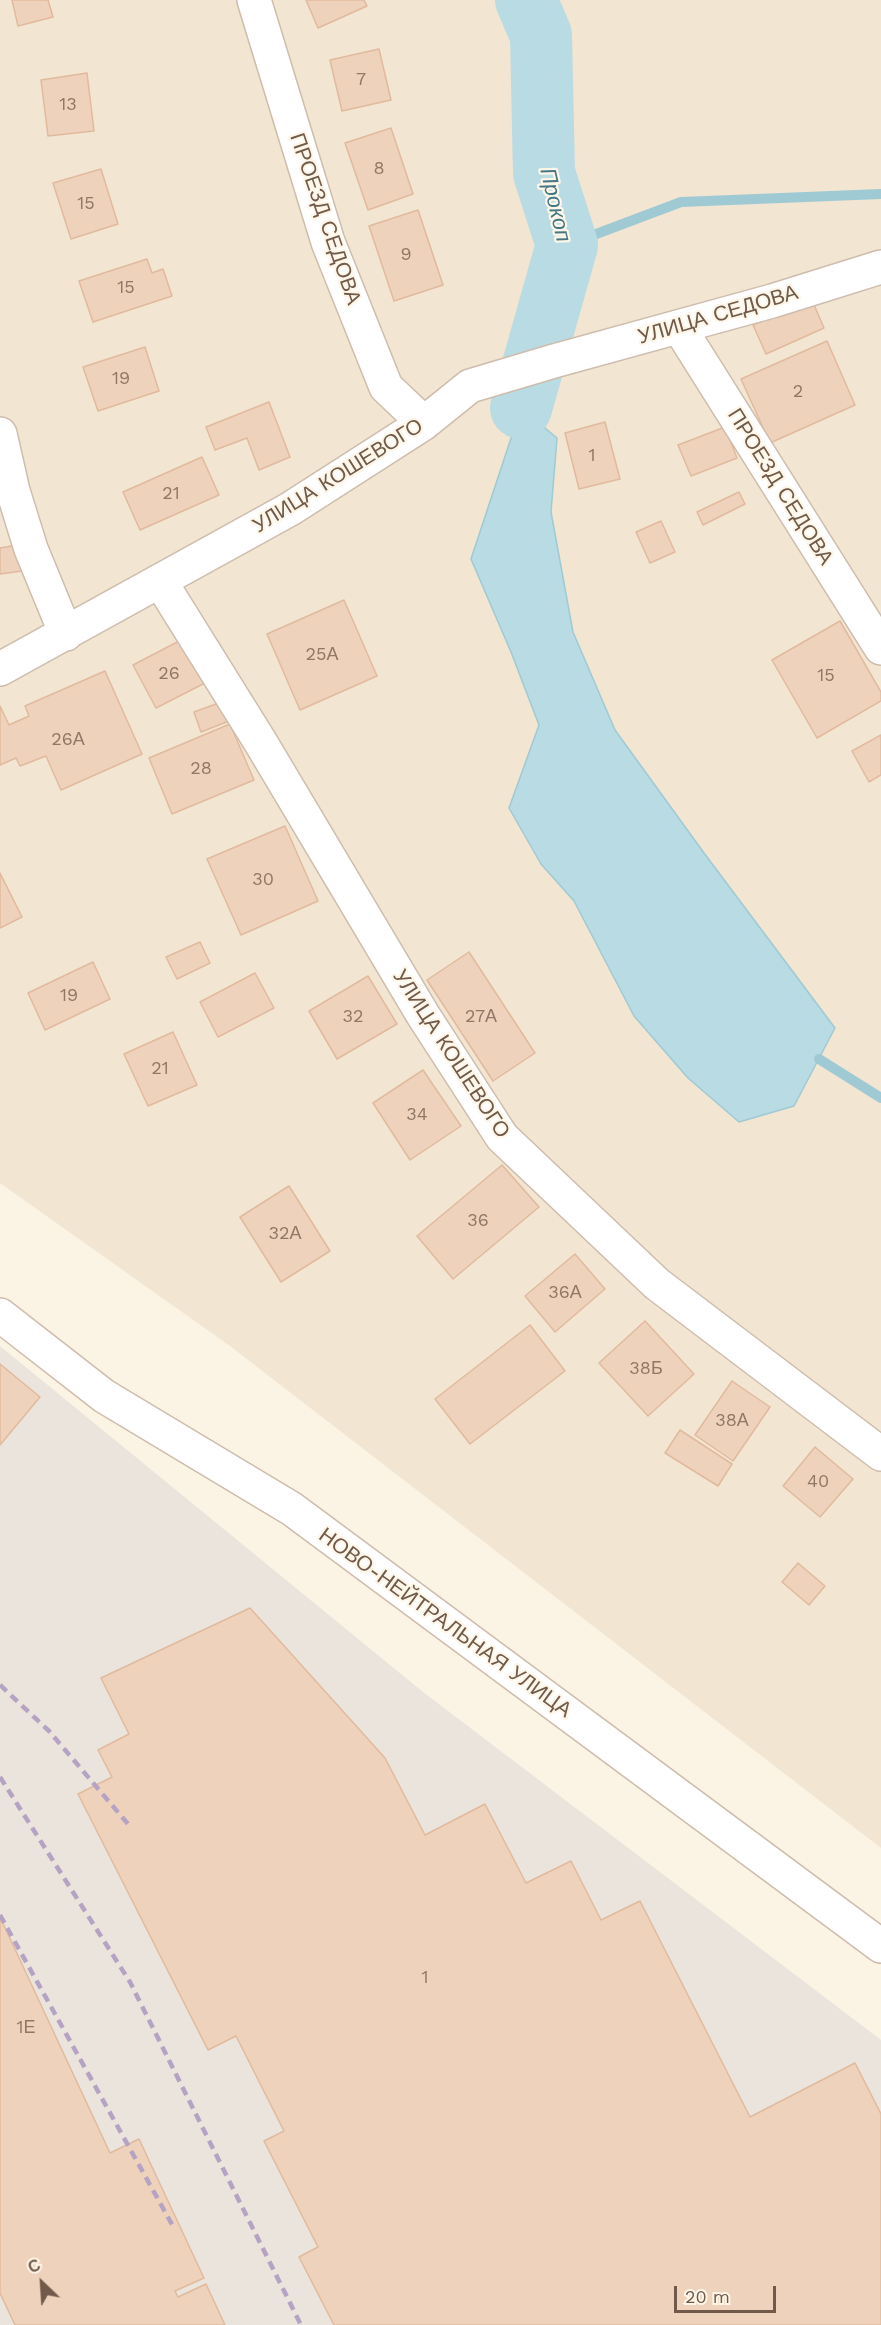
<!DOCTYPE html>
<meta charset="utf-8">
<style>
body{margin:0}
#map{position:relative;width:881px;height:2325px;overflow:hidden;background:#fbf3e3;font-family:"Work Sans",sans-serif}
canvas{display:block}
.north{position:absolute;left:12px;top:2253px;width:60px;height:60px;-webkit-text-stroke:4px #fef7e9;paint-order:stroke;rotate:335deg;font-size:16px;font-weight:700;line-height:24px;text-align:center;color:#715a4a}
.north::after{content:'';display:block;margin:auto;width:21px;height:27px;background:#715a4a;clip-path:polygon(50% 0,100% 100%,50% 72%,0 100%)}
.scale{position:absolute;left:674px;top:2286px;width:102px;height:27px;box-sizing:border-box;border:3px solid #715a4a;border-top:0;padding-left:8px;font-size:18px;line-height:21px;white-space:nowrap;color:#715a4a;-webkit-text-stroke:4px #fef7e9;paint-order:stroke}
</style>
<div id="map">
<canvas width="881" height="2325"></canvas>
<div class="north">С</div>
<div class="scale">20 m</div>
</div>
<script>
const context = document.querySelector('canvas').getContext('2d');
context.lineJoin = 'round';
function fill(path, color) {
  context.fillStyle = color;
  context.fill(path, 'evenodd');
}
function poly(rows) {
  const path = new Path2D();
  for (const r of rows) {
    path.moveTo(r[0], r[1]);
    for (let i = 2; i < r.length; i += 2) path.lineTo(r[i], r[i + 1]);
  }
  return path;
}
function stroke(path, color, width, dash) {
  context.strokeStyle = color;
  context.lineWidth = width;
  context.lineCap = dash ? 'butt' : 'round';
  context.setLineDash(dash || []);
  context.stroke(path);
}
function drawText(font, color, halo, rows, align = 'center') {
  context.font = font + ' "Work Sans",sans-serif';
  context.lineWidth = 4.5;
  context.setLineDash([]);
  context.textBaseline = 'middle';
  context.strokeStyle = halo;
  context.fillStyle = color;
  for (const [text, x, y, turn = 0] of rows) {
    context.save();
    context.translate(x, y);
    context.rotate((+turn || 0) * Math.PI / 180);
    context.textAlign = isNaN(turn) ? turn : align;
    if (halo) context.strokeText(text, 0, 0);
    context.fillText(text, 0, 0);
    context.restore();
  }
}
fill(poly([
 [0,0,881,0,881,1848,230,1346,0,1183]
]), '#f2e5d2');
fill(poly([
 [0,1346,423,1692,881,2040,881,2325,0,2325]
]), '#eae4dd');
const water = poly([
 [521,408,557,438,551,512,573,632,615,730,704,853,835,1028,794,1106,739,1122,688,1078,634,1016,574,901,541,864,509,808,539,725,511,652,471,559,521,408]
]);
fill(water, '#b9dbe3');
stroke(water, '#9fcad4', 1.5);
stroke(poly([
 [567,245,681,202,881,194],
 [819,1059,881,1098]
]), '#9fcad4', 10);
stroke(poly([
 [521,408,567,245,544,173,541,35,526,0]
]), '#b9dbe3', 62);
const building = poly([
 [12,0,48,0,53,17,18,26,12,0],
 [306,0,364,0,367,6,318,28,306,0],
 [379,49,391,100,342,111,330,60,379,49],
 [87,73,94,131,48,136,41,80,87,73],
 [391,128,413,194,368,210,345,143,391,128],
 [101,169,118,224,71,239,53,183,101,169],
 [418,210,443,285,394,301,369,226,418,210],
 [147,259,152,273,163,269,172,296,93,322,79,281,147,259],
 [812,300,824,328,766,354,753,325,812,300],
 [827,341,855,405,770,443,741,379,827,341],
 [145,347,159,391,98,411,83,367,145,347],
 [269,402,290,457,259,470,247,438,215,450,206,427,269,402],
 [605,422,620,479,579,489,565,433,605,422],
 [725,427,737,458,691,476,678,445,725,427],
 [202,457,219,495,140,530,123,492,202,457],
 [739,492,745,504,703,525,697,512,739,492],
 [661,521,675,552,650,563,636,532,661,521],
 [18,545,22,571,0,574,0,548,18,545],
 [344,600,377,676,300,710,267,634,344,600],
 [840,621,881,692,881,701,817,738,772,660,840,621],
 [183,639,205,683,156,708,133,665,183,639],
 [105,671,142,754,61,790,46,756,20,766,16,758,0,765,0,706,9,725,29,716,25,706,105,671],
 [227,700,234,719,201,732,194,712,227,700],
 [230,724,254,780,172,814,149,758,230,724],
 [881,735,881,775,869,782,852,751,881,735],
 [285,826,318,901,241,935,207,859,285,826],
 [0,873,22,917,0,928,0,873],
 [200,942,210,963,177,979,166,957,200,942],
 [469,952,535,1053,493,1081,427,980,469,952],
 [93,962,110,999,45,1030,28,993,93,962],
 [255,973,274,1008,218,1037,200,1002,255,973],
 [368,976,397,1024,337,1059,309,1011,368,976],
 [173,1032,197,1085,148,1106,124,1054,173,1032],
 [423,1070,461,1126,410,1160,373,1103,423,1070],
 [502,1165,539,1207,453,1279,417,1236,502,1165],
 [289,1186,330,1251,281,1282,240,1217,289,1186],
 [575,1254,605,1289,555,1332,525,1296,575,1254],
 [645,1321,694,1374,648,1416,599,1363,645,1321],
 [530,1325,565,1371,470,1444,435,1399,530,1325],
 [0,1364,40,1397,0,1445,0,1364],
 [732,1381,770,1407,733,1461,695,1435,732,1381],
 [680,1430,732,1464,718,1486,665,1453,680,1430],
 [815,1447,853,1479,820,1517,783,1486,815,1447],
 [798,1563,825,1586,809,1605,782,1582,798,1563],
 [250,1608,385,1758,425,1835,485,1804,526,1883,571,1861,601,1920,640,1901,750,2117,855,2063,881,2114,881,2325,334,2325,299,2257,318,2247,264,2141,284,2131,236,2036,208,2050,78,1794,112,1777,98,1750,129,1734,101,1678,250,1608],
 [0,1917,110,2153,139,2139,204,2278,175,2291,178,2297,206,2284,225,2325,15,2325,0,2293,0,1917]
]);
fill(building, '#efd2bc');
stroke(building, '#e1ba9d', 1.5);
const street = poly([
 [254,0,328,242,386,387,424,423],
 [679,327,881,648],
 [0,434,13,491,31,549,66,634],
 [160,581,261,743,423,1015,502,1137,657,1284,881,1454],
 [0,669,290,509,424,423,470,386,554,361,772,301,881,267],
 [0,1315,104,1396,292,1509,881,1946]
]);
stroke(street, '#cebdad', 36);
stroke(street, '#fff', 33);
stroke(poly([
 [0,1685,49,1731,128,1824],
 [0,1777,130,1982,301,2325],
 [0,1915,174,2228]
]), '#b6a3c3', 4.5, [9, 6]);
drawText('18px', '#907866', null, [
 ["7",361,80],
 ["13",68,105],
 ["8",379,169],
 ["15",86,204],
 ["9",406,255],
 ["15",126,288],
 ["19",121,379],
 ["2",798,392],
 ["1",592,456],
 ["21",171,494],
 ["25А",322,655],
 ["26",169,674],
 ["15",826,676],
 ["26А",68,740],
 ["28",201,769],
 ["30",263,880],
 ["19",69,996],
 ["32",353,1017],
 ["27А",481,1017],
 ["21",160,1069],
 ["34",417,1115],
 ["36",478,1221],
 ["32А",285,1234],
 ["36А",565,1293],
 ["38Б",646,1369],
 ["38А",732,1421],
 ["40",818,1482],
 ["1",425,1978],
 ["1Е",26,2028]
]);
drawText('21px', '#715a4a', '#fef7e9', [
 ["ПРОЕЗД СЕДОВА",325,219,71],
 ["УЛИЦА СЕДОВА",718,315,-16],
 ["УЛИЦА КОШЕВОГО",338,476,-32],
 ["ПРОЕЗД СЕДОВА",780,487,58],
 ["УЛИЦА КОШЕВОГО",451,1054,57],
 ["НОВО-НЕЙТРАЛЬНАЯ УЛИЦА",445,1623,36]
]);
drawText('italic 22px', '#467784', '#fef7e9', [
 ["Прокоп",555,205,77]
]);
</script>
